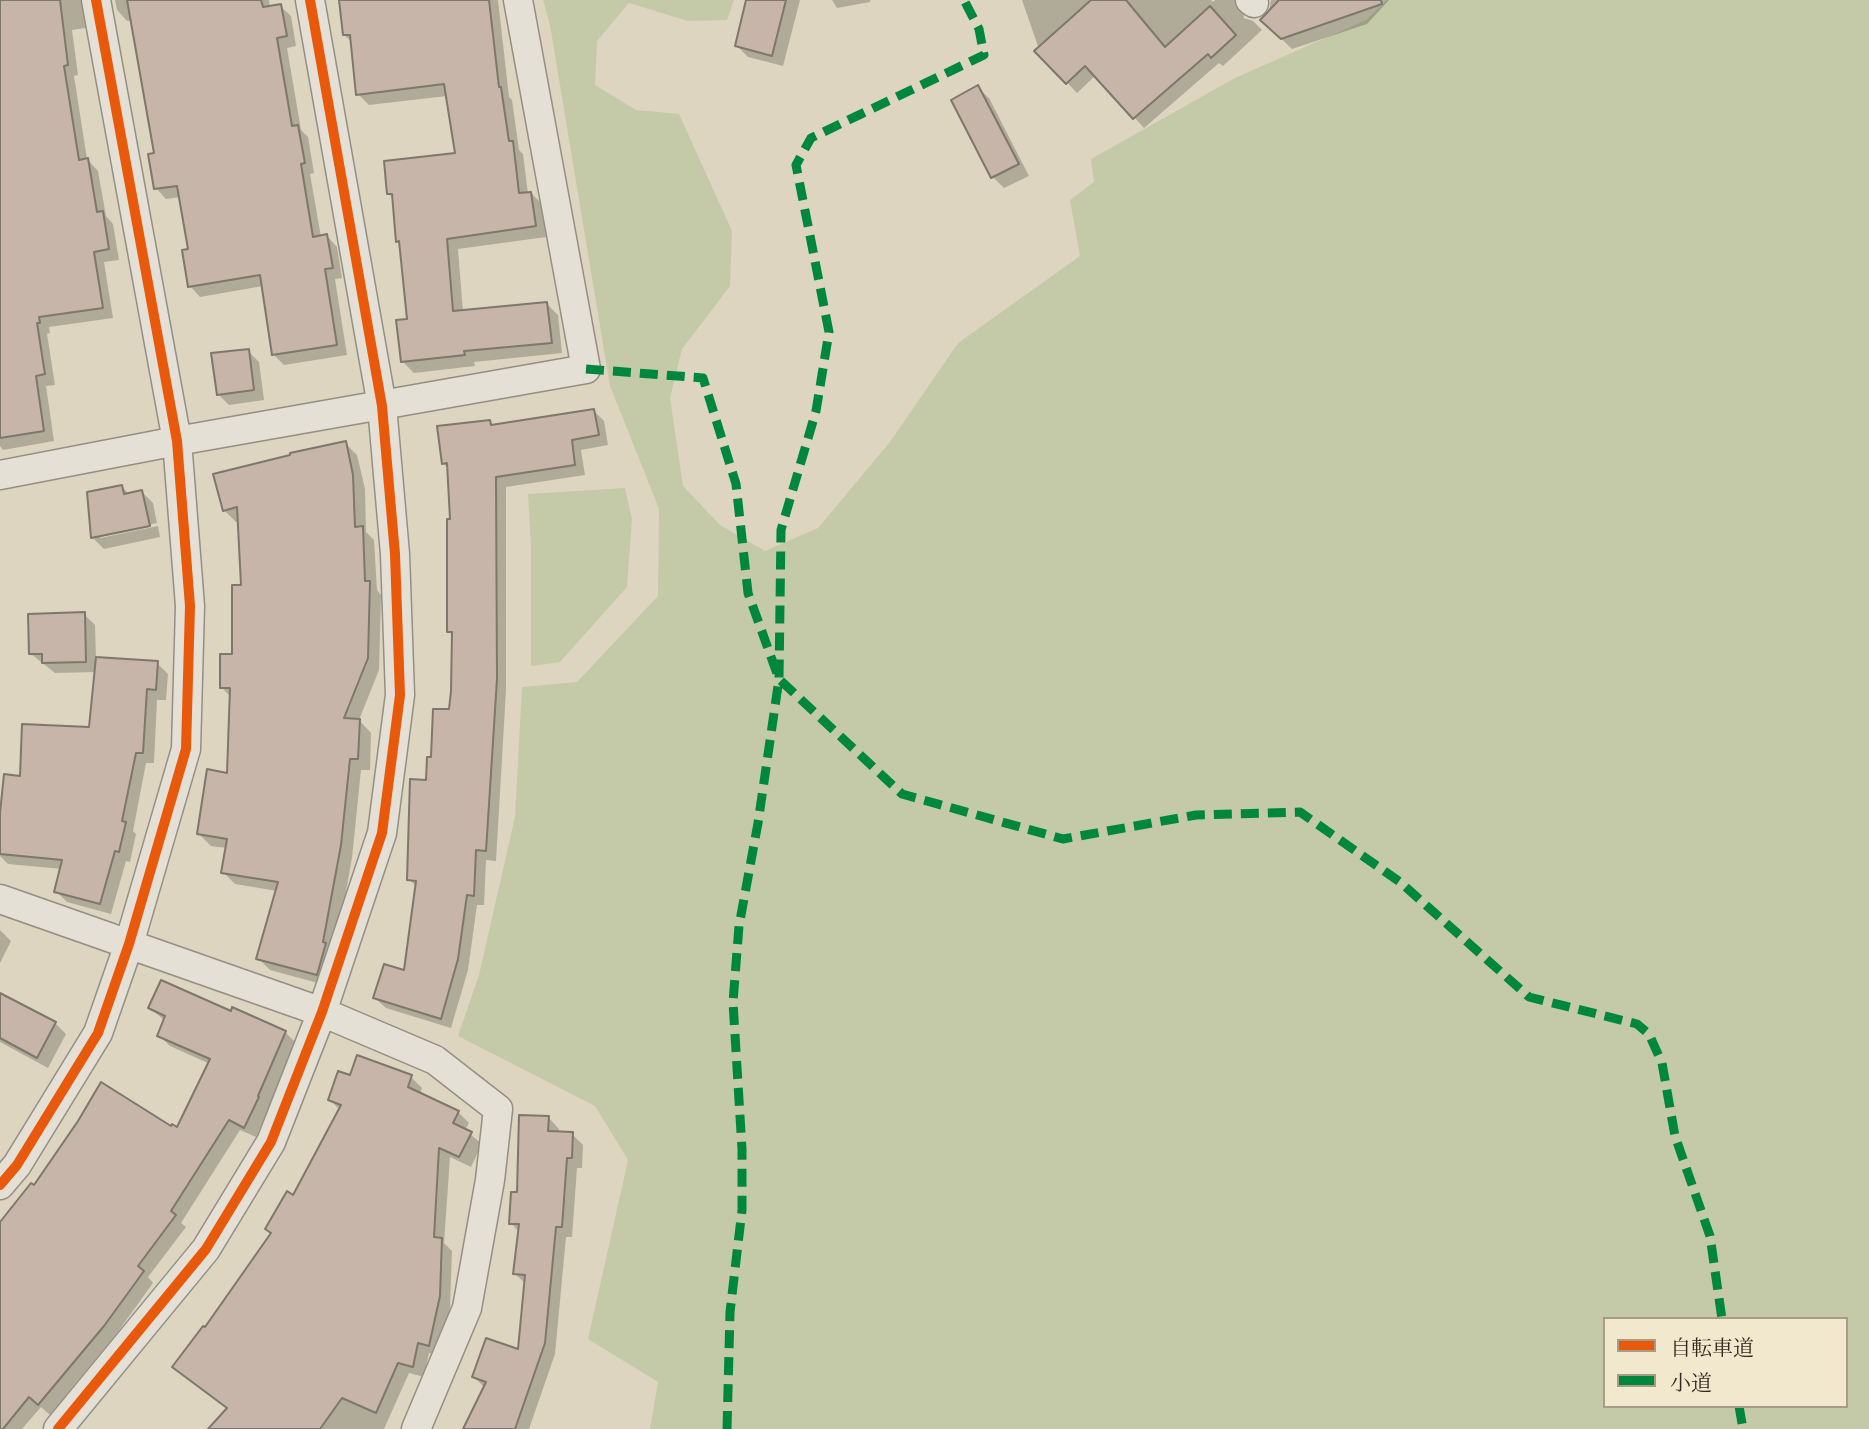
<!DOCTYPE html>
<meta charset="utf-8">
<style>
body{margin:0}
#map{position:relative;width:1869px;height:1429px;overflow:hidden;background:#ddd5c0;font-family:"IM FELL Great Primer","Noto Serif JP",serif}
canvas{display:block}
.legend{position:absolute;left:1603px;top:1317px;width:245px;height:91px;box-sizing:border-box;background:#f1e8ce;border:2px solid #a69c88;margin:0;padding:9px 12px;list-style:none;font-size:21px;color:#362920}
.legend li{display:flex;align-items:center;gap:14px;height:35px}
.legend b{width:35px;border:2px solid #a69c88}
</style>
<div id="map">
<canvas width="1869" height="1429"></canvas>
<ul class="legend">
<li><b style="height:9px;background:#e8590c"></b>自転車道</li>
<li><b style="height:9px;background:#00873e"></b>小道</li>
</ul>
</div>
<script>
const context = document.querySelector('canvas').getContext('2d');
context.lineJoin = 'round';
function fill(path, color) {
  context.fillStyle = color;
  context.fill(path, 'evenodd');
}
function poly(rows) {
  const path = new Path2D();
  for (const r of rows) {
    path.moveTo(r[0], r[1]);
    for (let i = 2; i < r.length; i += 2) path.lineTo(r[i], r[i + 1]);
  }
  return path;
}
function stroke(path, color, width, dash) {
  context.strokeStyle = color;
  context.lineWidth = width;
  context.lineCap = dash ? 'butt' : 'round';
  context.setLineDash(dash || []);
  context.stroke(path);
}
fill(poly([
 [543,0,734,0,727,20,688,21,629,3,597,41,595,85,636,110,679,114,732,231,730,286,682,349,670,398,683,486,720,525,765,551,818,528,890,442,958,343,1080,256,1070,200,1094,182,1091,159,1235,78,1366,20,1387,0,1869,0,1869,1429,650,1429,658,1382,588,1339,628,1160,595,1106,458,1036,479,975,515,817,522,687,577,682,658,596,659,509,610,386,550,25],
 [1605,1319,1846,1319,1846,1406,1605,1406],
 [625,488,632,519,627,587,560,662,531,666,531,547,528,494]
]), '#c4caa7');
fill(poly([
 [0,0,91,0,92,27,72,30,78,75,74,76,87,159,98,171,106,216,113,224,119,260,104,262,113,318,49,327,50,333,47,334,55,385,46,386,54,441,3,450,0,446],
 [115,0,269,0,270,7,280,6,291,16,296,46,287,48,301,130,308,137,314,173,310,174,321,237,327,236,337,247,342,278,335,279,347,355,284,365,273,354,263,286,200,297,190,286,190,250,181,197,166,199,156,188,156,154,132,20,127,21,117,10],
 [341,0,498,0,509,97,512,100,519,150,523,154,528,194,531,193,542,204,546,237,458,249,463,312,547,304,558,315,562,353,474,362,475,366,414,373,403,362,409,321,394,199,389,194,457,155,447,96,369,105,358,94,352,42,344,35],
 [748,0,800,0,783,66,748,57,737,46],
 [832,0,870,0,870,2,837,8],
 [1022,0,1211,0,1213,2,1215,0,1247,0,1243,8,1244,18,1253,21,1262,30,1223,66,1219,63,1144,128,1096,75,1077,93,1041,55],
 [1271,0,1389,0,1367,24,1292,49,1261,19,1269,13],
 [978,88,989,98,1029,176,1004,188,993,177,953,100],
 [248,351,259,362,264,400,229,405,218,394],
 [594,411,604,421,608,445,581,450,585,475,506,487,506,690,496,861,486,860,484,905,477,905,468,970,451,1028,386,1008,375,998,405,972,417,887,409,879,433,759,450,711,453,636,449,631,452,520,449,469,443,463,489,422,494,426],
 [345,443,357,455,365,489,366,532,374,540,377,590,381,595,379,670,359,720,371,733,370,770,361,770,352,858,329,986,270,970,258,958,277,891,235,884,223,872,227,848,211,846,199,834,228,775,231,697,222,688,233,656,243,587,239,521,236,522,224,510],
 [122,487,129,494,142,492,153,503,157,523,100,535,100,538,158,526,160,537,104,549,93,538,89,494],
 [84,614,95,625,96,659,157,663,168,674,166,700,157,700,154,763,146,763,133,831,136,834,130,862,126,861,111,914,67,902,56,891,62,869,8,864,0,856,0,829,22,778,91,729,96,672,55,673,31,654],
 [0,930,11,941,0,963],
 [0,995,55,1023,66,1034,48,1068,0,1042],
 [150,1008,232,1013,285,1032,296,1043,256,1137,240,1130,181,1223,186,1227,148,1277,153,1283,114,1337,50,1415,41,1407,22,1429,0,1429,0,1224,34,1187,171,1129,177,1130,210,1064,170,1046,159,1035,165,1021],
 [358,1057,411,1077,422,1088,420,1094,458,1112,469,1123,465,1130,482,1144,471,1167,450,1157,444,1243,452,1251,450,1308,440,1356,429,1353,424,1377,409,1373,384,1429,243,1429,228,1409,174,1367,205,1330,272,1234,267,1229,293,1197,340,1110,330,1100,351,1078],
 [549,1118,559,1129,559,1133,572,1134,583,1145,582,1168,577,1168,572,1237,566,1237,555,1354,529,1429,465,1429,485,1388,474,1377,520,1352,526,1284,515,1274,519,1232,511,1223,518,1194]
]), '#0003');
const building = poly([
 [0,0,60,0,68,65,64,66,79,160,88,158,97,212,103,211,109,249,94,252,103,308,39,317,40,323,37,323,45,374,36,376,44,431,0,438,0,0],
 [127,0,261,0,263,7,281,4,287,36,277,38,292,126,298,125,305,163,301,164,313,237,327,234,333,268,325,269,337,345,272,355,260,275,188,287,182,250,188,249,177,186,154,189,148,154,154,153,127,0],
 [339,0,489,0,499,87,501,87,509,141,513,141,519,193,531,192,536,226,447,239,453,311,547,302,552,343,464,351,465,355,401,362,396,320,407,319,399,241,396,242,392,194,387,194,384,161,455,153,444,84,356,95,350,35,343,35,339,0],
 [746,0,786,0,772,56,735,46,746,0],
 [1091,0,1126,0,1165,47,1210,6,1236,35,1211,58,1208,54,1133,119,1085,66,1066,84,1034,51,1091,0],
 [1279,0,1381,0,1382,4,1281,39,1260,20,1279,0],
 [978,85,1019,164,991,178,951,100,978,85],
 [249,349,254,390,217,395,211,353,249,349],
 [594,409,599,435,572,440,575,465,496,477,497,679,486,851,476,850,474,896,467,895,458,959,441,1019,373,998,384,964,404,970,416,881,407,880,410,779,426,780,427,757,431,757,433,709,449,709,451,691,452,632,447,632,447,519,450,519,447,463,442,464,437,426,490,420,491,425,594,409],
 [346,441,353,475,355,527,363,526,365,581,370,581,368,658,344,718,360,719,358,759,350,759,341,845,323,942,326,943,317,975,256,959,278,882,221,873,227,839,197,834,207,769,227,773,230,688,220,688,220,654,232,654,232,585,241,585,237,507,223,511,213,474,290,455,290,453,346,441],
 [122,485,124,494,142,490,150,526,91,538,87,492,122,485],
 [85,612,86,662,42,663,42,654,29,654,28,614,85,612],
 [96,657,158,661,156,690,147,689,143,753,136,753,122,821,126,822,119,852,115,851,100,904,54,892,62,860,0,854,0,813,4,774,20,776,22,724,89,727,96,657],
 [161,980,231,1011,232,1007,286,1031,258,1096,259,1097,244,1128,229,1120,171,1211,176,1215,138,1266,144,1271,104,1326,38,1405,29,1397,3,1429,0,1429,0,1222,31,1183,34,1185,78,1121,101,1082,171,1126,172,1124,177,1127,210,1059,157,1036,165,1016,148,1008,161,980],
 [0,993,56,1022,37,1058,0,1038,0,993],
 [357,1055,412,1075,408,1087,459,1111,453,1123,472,1132,459,1157,439,1148,434,1237,442,1238,440,1296,429,1346,418,1343,413,1367,398,1363,376,1413,342,1398,320,1429,208,1429,227,1408,172,1367,203,1326,205,1327,271,1233,265,1229,287,1191,293,1195,341,1105,328,1100,338,1071,350,1075,357,1055],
 [519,1115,549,1116,548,1131,573,1132,572,1158,567,1158,562,1227,556,1227,545,1343,515,1429,463,1429,486,1382,472,1377,486,1338,518,1349,525,1275,513,1274,519,1224,509,1224,511,1192,517,1192,519,1115]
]);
fill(building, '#c7b5a9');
stroke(building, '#7d776c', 2);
const minor = poly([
 [1250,0,1254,3],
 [0,475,177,441,586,369,518,0],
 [0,899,322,1012,435,1060,498,1109,490,1180,467,1308,416,1429],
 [0,1185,17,1165,98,1033,129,944,186,749,190,606,177,441,96,0],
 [58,1429,206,1249,271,1142,322,1012,382,833,400,695,395,554,382,406,310,0]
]);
stroke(minor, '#948f82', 31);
stroke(minor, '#e5e0d5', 28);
stroke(poly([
 [586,369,703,378,736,484,748,593,779,679,902,794,1063,839,1196,815,1300,812,1400,882,1529,997,1637,1024,1649,1034,1662,1063,1675,1136,1710,1236,1722,1319],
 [1739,1406,1743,1429],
 [727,1429,730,1312,742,1210,742,1149,733,1002,739,926,758,823,779,679,781,530,816,411,829,332,796,165,811,138,984,55,979,29,964,0]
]), '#00873e', 9, [18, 9]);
stroke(poly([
 [0,1185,17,1165,98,1033,129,944,186,749,190,606,177,441,96,0],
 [58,1429,206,1249,271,1142,322,1012,382,833,400,695,395,554,382,406,310,0]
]), '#e8590c', 10);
</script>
